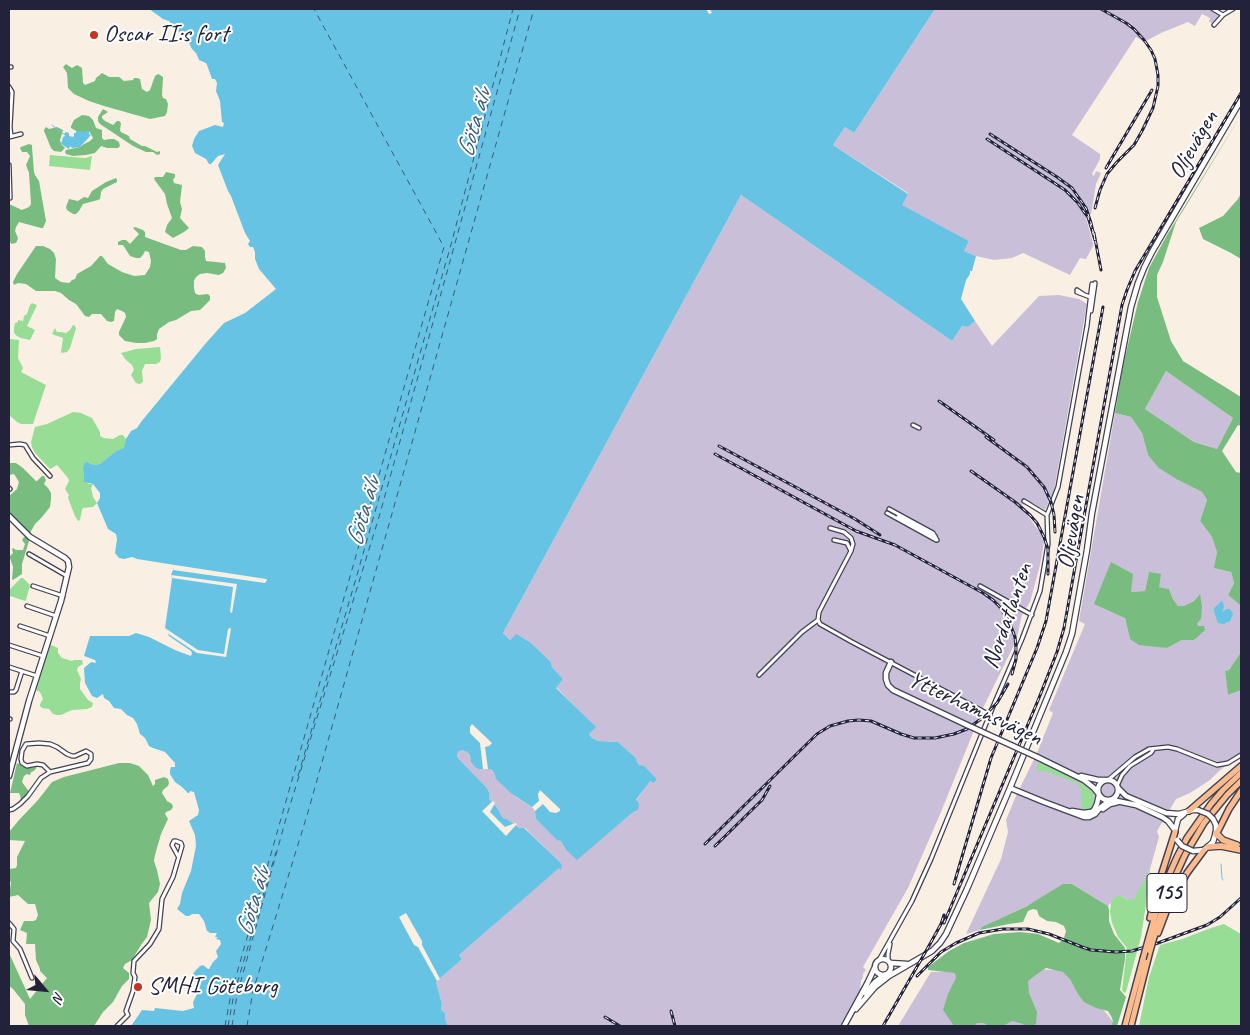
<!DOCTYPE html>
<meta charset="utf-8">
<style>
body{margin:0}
#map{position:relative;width:1250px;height:1035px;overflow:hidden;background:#f9f0e3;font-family:Caveat,sans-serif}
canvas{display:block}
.frame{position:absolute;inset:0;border:10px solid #22223b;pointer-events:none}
.north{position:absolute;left:20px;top:965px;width:50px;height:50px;-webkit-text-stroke:4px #fff;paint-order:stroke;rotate:118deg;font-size:14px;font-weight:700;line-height:20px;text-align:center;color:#22223b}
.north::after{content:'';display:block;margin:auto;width:18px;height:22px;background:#22223b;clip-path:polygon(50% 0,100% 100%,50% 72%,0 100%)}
</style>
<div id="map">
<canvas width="1250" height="1035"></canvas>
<div class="frame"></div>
<div class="north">N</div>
</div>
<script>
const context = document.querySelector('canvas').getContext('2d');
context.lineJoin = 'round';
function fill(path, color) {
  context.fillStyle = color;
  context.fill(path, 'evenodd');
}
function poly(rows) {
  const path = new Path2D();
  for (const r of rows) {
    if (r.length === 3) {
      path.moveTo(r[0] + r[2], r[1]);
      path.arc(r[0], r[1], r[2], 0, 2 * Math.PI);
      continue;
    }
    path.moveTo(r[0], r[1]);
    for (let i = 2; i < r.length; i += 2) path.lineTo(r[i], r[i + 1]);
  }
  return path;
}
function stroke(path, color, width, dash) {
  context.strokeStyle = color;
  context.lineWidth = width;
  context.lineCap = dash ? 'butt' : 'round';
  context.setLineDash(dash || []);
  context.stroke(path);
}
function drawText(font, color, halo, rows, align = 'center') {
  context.font = font + ' Caveat,sans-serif';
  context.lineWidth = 4;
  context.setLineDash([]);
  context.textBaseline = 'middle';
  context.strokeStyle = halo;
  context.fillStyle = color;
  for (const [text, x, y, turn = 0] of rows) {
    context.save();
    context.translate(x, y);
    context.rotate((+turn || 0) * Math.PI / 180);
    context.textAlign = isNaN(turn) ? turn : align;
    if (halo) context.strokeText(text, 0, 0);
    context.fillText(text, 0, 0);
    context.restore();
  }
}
fill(poly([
 [935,9,1218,9,1222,14,1216,24,1209,22,1210,18,1202,14,1195,26,1188,22,1161,33,1144,42,1136,37,1072,135,1100,154,1100,159,1092,174,1094,176,1096,171,1101,173,1096,184,1091,214,1088,215,1088,217,1086,218,1093,243,1093,246,1086,259,1080,258,1070,275,1023,253,1012,258,994,260,976,256,964,251,969,241,901,205,908,193,833,145,845,127,854,133],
 [741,195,952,341,962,326,968,327,975,321,992,346,1039,296,1059,295,1079,299,1087,304,1054,491,1045,510,1033,503,1020,505,1041,534,1044,542,1040,565,1030,602,1022,615,1017,637,1013,647,983,708,941,812,908,888,863,967,866,970,863,974,863,977,861,981,860,990,840,1026,448,1026,445,1019,445,1013,441,1010,442,1004,436,982,461,960,462,959,459,955,559,867,561,869,560,862,535,838,525,828,519,828,507,819,503,818,499,814,499,810,488,799,489,792,487,788,458,758,457,754,458,752,462,750,467,752,476,767,479,769,490,769,493,771,495,777,516,797,532,807,535,811,536,819,557,839,561,841,566,850,577,859,632,813,638,810,636,801,650,780,656,780,656,778,644,767,639,765,637,762,636,758,618,742,598,741,592,738,589,734,595,727,556,687,563,679,552,667,551,662,549,660,531,643,523,638,510,640,503,633],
 [1166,371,1233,418,1217,449,1194,442,1145,409],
 [1115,413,1131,417,1142,433,1148,455,1178,480,1202,492,1207,500,1200,521,1212,537,1217,552,1215,568,1231,572,1234,583,1228,595,1241,606,1241,652,1229,670,1225,671,1228,695,1241,690,1241,756,1220,770,1210,780,1190,793,1176,799,1157,831,1159,837,1150,869,1134,900,1128,900,1121,896,1116,896,1108,906,1072,884,983,927,980,930,966,934,1001,859,1008,832,1006,820,1015,798,1037,753,1053,713,1049,710,1085,624,1079,621],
 [1149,572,1159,587,1169,589,1173,599,1178,606,1184,606,1194,601,1199,595,1201,619,1197,624,1195,640,1182,640,1167,648,1130,639,1125,618,1131,592,1145,591],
 [1024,969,1064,970,1097,1003,1108,1015,1113,1022,1111,1026,898,1026,931,972]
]), '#c9bfd8');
fill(poly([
 [50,155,85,158,92,156,90,170,49,166],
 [32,303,37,305,27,326,35,330,30,340,21,338,17,336,14,333,14,328,15,323,18,322,18,320,23,321,24,316,27,314,30,305],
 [73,325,74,325,76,328,70,348,67,352,62,353,61,352,63,338,52,334,55,328,57,332,61,332,66,333,70,330],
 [9,339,19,340,18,358,23,368,21,372,46,385,33,424,21,424,17,422,9,415],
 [160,347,161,358,160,362,156,364,145,364,142,371,143,382,140,384,136,383,131,375,134,370,132,365,126,360,121,353,136,349],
 [73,412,81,413,92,418,100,432,100,436,104,438,113,439,120,435,123,435,126,439,125,448,116,451,100,464,93,465,88,462,83,468,84,481,89,484,93,484,91,488,93,497,97,503,93,507,83,508,82,510,80,520,78,521,75,516,68,498,69,495,65,489,69,481,68,478,57,465,50,469,35,453,32,447,31,442,35,427,47,424],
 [21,578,23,578,30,585,26,600,25,601,10,596,9,594,9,590],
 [49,644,58,648,58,653,62,658,72,661,74,660,82,660,83,664,78,667,77,670,81,679,80,683,80,689,88,700,93,703,92,707,87,709,72,710,61,715,57,715,53,714,49,709,42,708,40,706,40,704,43,699,40,692,36,690,39,681,37,680],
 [1041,762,1058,770,1089,788,1093,793,1095,802,1093,807,1086,811,1084,810,1081,804,1081,789,1077,783,1045,771,1037,772,1037,766,1038,763],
 [1150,869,1145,911,1141,937,1126,992,1124,993,1122,990,1127,948,1118,937,1112,923,1110,912,1111,902,1116,896,1121,896,1128,900,1134,899],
 [1224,924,1241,934,1241,1026,1139,1026,1149,977,1160,945,1182,939,1211,928]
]), '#97dd96');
fill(poly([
 [66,64,72,68,77,65,82,68,83,83,85,85,95,81,96,78,102,73,109,77,119,77,124,81,133,80,134,78,137,78,140,79,142,89,147,92,150,90,155,76,158,74,160,75,163,77,162,95,163,98,166,99,168,104,167,112,165,116,150,119,104,106,89,101,74,94,68,88,67,73,63,67],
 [103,109,108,112,102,116,102,118,105,121,113,125,117,121,119,121,121,123,120,130,121,132,129,136,130,139,142,146,145,146,157,152,160,151,160,154,157,155,153,152,146,152,133,146,100,124,98,121,98,117],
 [82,115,89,116,93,120,96,128,102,130,102,138,104,140,110,139,114,139,119,142,120,146,118,148,107,148,101,146,95,153,86,155,73,156,66,154,65,152,66,150,80,147,84,144,90,141,93,138,89,131,86,132,78,132,71,128,71,126,74,120],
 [1241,115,1189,201,1176,222,1163,262,1157,275,1157,297,1171,341,1183,361,1241,397,1241,426,1238,425,1222,451,1236,472,1241,473,1241,606,1228,595,1234,583,1231,572,1214,568,1217,552,1212,537,1200,521,1207,500,1202,492,1178,480,1159,468,1148,455,1142,433,1131,417,1115,413,1123,366,1138,302,1149,268,1167,235],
 [1166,371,1233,418,1217,449,1194,442,1145,409],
 [46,127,49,129,57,127,63,130,60,140,61,144,65,148,61,152,54,151,51,148,44,131,44,130],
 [29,144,32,145,32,147,34,172,35,175,39,181,46,221,43,228,41,228,19,222,16,227,15,231,18,238,17,241,16,243,11,244,9,238,9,204,22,210,29,207,31,204,29,173,26,165,30,156,27,152,22,152,20,148,21,147],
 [166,172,175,174,175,177,173,180,174,183,182,185,180,202,182,209,180,218,189,228,184,232,173,238,165,232,167,225,172,218,167,204,165,194,154,179,155,177,163,177],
 [116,178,117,180,117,182,103,189,101,192,100,199,98,200,83,204,79,211,76,214,73,214,67,210,66,207,69,199,78,201,84,197,88,198,92,191,106,182],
 [1241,193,1241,259,1231,253,1203,239,1199,228,1223,216,1238,199],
 [135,227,143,230,145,232,145,237,181,250,186,250,193,246,202,247,205,251,205,257,206,261,225,263,226,268,223,273,219,275,207,273,200,274,196,277,194,281,194,288,195,293,198,295,208,294,210,296,210,300,200,310,191,311,176,320,169,322,159,329,157,334,157,339,154,341,145,343,136,343,125,341,119,335,119,332,126,317,125,313,122,311,117,309,115,312,114,321,111,322,107,321,101,314,92,314,89,317,85,316,76,304,69,300,61,293,55,291,36,291,26,284,18,283,14,285,13,282,17,274,36,246,43,246,50,249,54,253,56,259,55,278,61,282,69,283,72,280,75,279,77,274,91,266,100,256,102,256,108,264,122,272,134,276,145,275,150,267,151,261,149,252,145,251,143,255,140,258,136,258,130,256,123,245,118,245,118,242,122,240,126,240,130,244,139,234,133,228],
 [10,463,16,463,23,468,36,481,37,481,42,476,44,476,46,480,44,484,48,488,51,493,51,499,50,507,42,517,35,524,30,533,28,533,23,529,22,525,9,513,9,496,17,489,19,482,14,474,9,475,9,465],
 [24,537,27,537,29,541,22,564,22,574,13,580,12,579,13,567,10,558,10,556,13,553,12,549,13,548,16,550,23,550,25,544,22,540],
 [1111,562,1133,574,1131,592,1145,591,1149,572,1161,574,1159,587,1169,589,1173,599,1178,606,1184,606,1194,601,1200,594,1202,607,1201,619,1197,624,1198,626,1204,626,1205,630,1194,640,1182,640,1167,648,1139,645,1130,639,1125,618,1094,604],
 [1241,652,1241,690,1228,695,1225,671,1229,670],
 [17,763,27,768,37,767,34,771,31,772,30,775,27,774,24,776,22,782,30,793,21,801,20,795,19,793,10,793],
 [119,763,130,763,139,766,148,775,153,786,155,784,155,780,164,777,168,779,169,783,168,786,163,790,162,793,167,801,172,804,173,807,171,810,166,812,165,814,168,819,161,834,155,855,154,861,157,870,160,884,158,892,149,903,151,920,147,937,141,945,132,960,125,964,123,968,129,973,129,979,122,986,113,1002,103,1012,94,1026,29,1026,25,1015,25,1004,13,989,9,986,9,953,30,999,47,978,40,971,40,969,36,960,35,944,26,944,27,933,20,930,24,921,33,921,36,920,38,915,35,904,28,904,18,895,9,897,11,882,9,880,9,869,16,868,17,865,17,857,25,841,9,840,9,832,19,820,38,800,52,782,64,777],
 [1063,884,1072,884,1108,906,1109,910,1109,921,1114,934,1125,948,1125,959,1120,990,1126,997,1117,1026,1111,1026,1113,1021,1111,1016,1108,1011,1096,1008,1084,1002,1078,994,1070,979,1063,972,1046,968,1037,974,1028,981,1029,993,1037,1012,1036,1024,1032,1026,1027,1026,1020,1023,1012,1021,1003,1026,988,1026,984,1023,977,1023,974,1026,954,1026,943,1010,948,994,956,978,955,973,928,970,928,967,949,951,964,943,994,934,1020,932,1038,934,1059,943,1064,938,1066,931,1064,926,1056,922,1047,921,1039,916,1037,910,1033,909,1028,911,1023,922,1009,924,980,930,982,927,1027,906]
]), '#79bc7f');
fill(poly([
 [149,9,706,9,709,14,712,13,710,9,935,9,854,133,845,127,833,145,908,194,902,205,969,241,964,251,976,256,972,271,970,271,970,274,966,280,961,299,975,321,968,327,962,326,952,341,741,195,503,633,510,640,516,634,523,638,531,643,549,660,551,662,552,667,563,679,556,688,596,727,589,734,592,738,598,741,618,742,636,758,637,762,639,765,644,766,656,778,656,780,654,783,650,781,636,800,639,803,638,810,632,813,577,860,566,850,561,841,557,840,536,819,535,811,532,807,512,794,496,779,493,771,490,769,479,769,476,768,471,762,470,756,467,752,462,750,458,752,457,755,458,758,487,788,489,792,489,799,499,810,500,814,503,818,507,819,519,828,524,828,560,862,562,866,561,870,559,868,459,955,462,959,461,960,436,982,442,1004,441,1010,445,1013,445,1019,448,1026,131,1026,142,1010,154,1011,155,1008,183,1011,194,1008,193,1002,200,988,193,980,193,974,195,971,200,966,203,965,208,969,209,969,213,962,218,957,216,951,221,944,220,940,216,939,218,937,215,937,217,933,210,933,207,931,204,921,199,914,192,914,189,916,186,916,177,909,180,904,182,893,191,871,196,846,195,835,189,821,198,815,199,810,194,792,190,791,189,793,188,793,182,787,175,782,170,774,170,770,171,767,175,767,175,763,165,752,153,748,149,746,145,738,140,734,137,724,133,718,127,715,121,709,114,708,109,701,104,698,103,694,97,698,92,696,85,683,84,668,90,663,92,662,95,663,96,662,95,660,84,656,90,636,129,636,136,633,149,637,175,650,191,656,192,653,191,651,169,636,165,628,172,579,171,575,175,565,137,559,132,557,124,559,119,558,115,553,117,539,116,534,108,529,97,503,100,498,100,493,93,484,84,482,83,468,85,463,88,462,93,465,100,464,116,451,124,448,126,439,131,431,137,428,141,422,206,343,224,323,245,313,276,289,259,269,255,259,255,252,253,247,250,247,248,244,250,241,245,233,231,196,228,191,218,165,225,154,218,156,211,164,209,164,206,159,195,153,192,146,194,139,199,131,215,125,223,127,224,123,222,122,220,101,216,91,217,83,215,79,212,79,207,65,206,63,199,60,196,53,192,49,187,39,178,31,174,26,169,21,163,19],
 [89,130,89,134,91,135,80,147,72,148,70,146,69,149,61,144,63,137,65,136,64,134,66,132,69,133,69,136,73,137,74,136,74,133,76,133,76,131,86,132],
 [1222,601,1223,602,1224,607,1222,612,1227,609,1230,609,1233,614,1230,621,1224,624,1218,623,1217,621,1214,611,1214,608]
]), '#66c3e4');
fill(poly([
 [175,565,266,579,267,580,265,583,173,570],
 [171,575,237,584,232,613,230,612,233,587,172,578],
 [165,628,198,650,224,654,228,629,230,628,231,629,226,657,197,653,167,633],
 [472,724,492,743,489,746,485,747,488,769,483,769,480,743,470,733,470,727],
 [540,790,560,809,560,811,556,813,550,812,543,804,535,811,532,807,539,801,538,794],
 [493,801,495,803,490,812,505,827,515,823,517,824,506,836,482,811],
 [406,913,422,941,422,945,440,979,437,981,418,947,414,945,399,917]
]), '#f9f0e3');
stroke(poly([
 [52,125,59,131,64,134],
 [1221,864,1222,878,1223,880]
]), '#66c3e4', 1);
stroke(poly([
 [298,776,357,575,452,241,513,9],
 [225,1026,231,994,444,247,314,9],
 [228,1026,234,994,276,852],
 [232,1026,237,995,287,815,379,517,520,9],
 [247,1026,253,991,308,812,534,9]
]), '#3a5a76', 1, [6, 5]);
const minor = poly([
 [1213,9,1223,15],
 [1214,25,1223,15,1233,9],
 [9,67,11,67],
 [9,87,12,92,10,127,11,136],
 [9,137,21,134],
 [9,165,10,198],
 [1077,290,1083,294],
 [1077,292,1090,297],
 [1091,311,1095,283],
 [913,425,919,428],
 [9,445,20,444,25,445,33,458,50,476],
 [9,488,10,489],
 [1024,501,1047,515],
 [889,509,933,533,937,540],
 [887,513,936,540],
 [898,517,935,536],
 [830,528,844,532,851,538,853,544,851,551,847,543,834,540],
 [29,554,67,576],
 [33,586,63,596],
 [980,586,1032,615],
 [27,606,56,616],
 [818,620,820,624,852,642,990,715],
 [20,626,50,636],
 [9,645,43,656],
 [9,667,37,676],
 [759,675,802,632,818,620,819,612,851,551],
 [9,692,14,692,16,690,22,671],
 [9,719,10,719],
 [1108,780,1135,757,1149,749,1168,747,1177,749,1217,765,1228,763,1241,755],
 [1117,786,1122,775,1130,766,1151,753,1153,750],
 [9,810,13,809,20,804,28,796,41,778,50,772,88,763,91,759,91,754,86,751,75,756,72,756,67,754,57,747,50,744,39,743,26,744,22,751,21,759,22,763,27,766,37,764,43,765,50,772],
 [9,923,14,929,13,941,20,949,32,978],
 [879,960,912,901,931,859,992,709,1022,639,1040,591,1048,544,1047,515,1058,487,1087,326,1092,284],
 [888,961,888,954,890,944],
 [117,1026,128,1015,126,1011,133,991,135,977,133,973,134,961,150,944,159,929,162,899,173,877,182,846,181,843,176,841,174,841,172,845,178,856]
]);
const tertiary = poly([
 [9,516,30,537,65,558,68,561,69,567,61,601,29,701,9,776],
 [891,662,886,673,886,679,888,685,893,690,967,725],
 [1037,757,1084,780,1094,788,1098,793],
 [1081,776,1098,780,1105,780],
 [1108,790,10],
 [1010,788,1044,802,1084,817,1089,817,1095,814,1101,807,1109,801],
 [1118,788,1126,796,1166,813,1179,814,1193,810,1198,810],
 [1112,800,1136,805,1162,817,1168,821,1175,830],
 [1103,809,1110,804,1118,802],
 [1072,811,1084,813,1091,812,1094,810,1097,804,1099,795],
 [1175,831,1178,819,1184,814],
 [1193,851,1204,850,1213,842,1216,832,1216,825,1213,819],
 [883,967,8],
 [891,963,907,964],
 [865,993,875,982,884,975],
 [856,1009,875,987,889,976,932,951,940,943,946,934,967,889,1010,788,1066,652,1072,634,1087,550,1092,513,1131,307,1138,283,1144,268,1152,252,1241,100],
 [844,1026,868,982,875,967]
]);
const primary = poly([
 [1189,811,1241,766],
 [1216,835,1229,809,1241,791],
 [1150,918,1160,879,1175,832],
 [1158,933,1166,912,1178,889,1187,873,1204,850],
 [1149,937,1162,891,1177,857,1187,838,1211,804,1223,790,1241,773],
 [1154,937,1167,894,1185,855,1204,823,1227,795,1241,781],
 [1125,1026,1143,959],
 [1131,1026,1150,951]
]);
const trunk = poly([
 [1216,833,1223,840,1237,845],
 [1208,847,1221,846,1241,850]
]);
stroke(minor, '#424154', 5.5);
stroke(tertiary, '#424154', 7);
stroke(primary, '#424154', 8);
stroke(trunk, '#424154', 8);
stroke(minor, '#fff', 3);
stroke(tertiary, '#fff', 4.5);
stroke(primary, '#fbbb8d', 5);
stroke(trunk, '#fbbb8d', 5.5);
const rail = poly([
 [987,139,1065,190,1078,203,1084,212,1088,217,1095,240,1091,223,1086,208,1072,188,1057,177,990,134],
 [1106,168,1152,90],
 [1095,208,1100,190,1107,174,1117,162,1134,145,1142,131,1153,108,1158,86,1158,75,1155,59,1151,50,1144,40,1134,29,1126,23,1101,9],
 [1094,233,1101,270],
 [939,401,994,440],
 [986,437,1027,467,1044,487,1051,502,1054,515,1055,532],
 [719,446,855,519,880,535],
 [715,454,856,531,895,545,983,593,993,600,999,606,1009,621,1015,637,1016,648,1016,659,1012,674],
 [971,471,1015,502,1030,515,1037,523,1044,537,1048,549,1048,574],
 [705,844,817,734,830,726,848,721,859,720,871,721,901,734,914,738,935,738,954,734,967,729,981,719,997,703,1008,684],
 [715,846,762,800,770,786],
 [954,884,991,758,1037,648,1046,621,1103,307],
 [944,923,1039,698,1057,652,1064,628,1122,305,1127,290,1135,271,1241,93],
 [917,976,941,952,956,943,979,933,1003,929,1028,929,1049,934,1082,947,1091,950,1116,952,1132,951,1158,943,1207,925,1220,917,1241,898],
 [671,1011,675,1026],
 [605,1017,620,1026],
 [883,1026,930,944,941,924,944,915]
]);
stroke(rail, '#22223b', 3);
stroke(rail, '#fff', 1, [4]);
const tertiaryBridge = poly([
 [967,725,1037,757],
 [1198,810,1208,814,1213,819],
 [1177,840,1182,846,1193,851]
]);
const primaryBridge = poly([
 [1150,951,1154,937],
 [1143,959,1149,937]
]);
stroke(tertiaryBridge, '#424154', 7, []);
stroke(primaryBridge, '#424154', 8, []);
stroke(tertiaryBridge, '#fff', 4.5);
stroke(primaryBridge, '#fbbb8d', 5);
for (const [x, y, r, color] of [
 [94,35,5,"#c8321e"],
 [138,987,5,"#c8321e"]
]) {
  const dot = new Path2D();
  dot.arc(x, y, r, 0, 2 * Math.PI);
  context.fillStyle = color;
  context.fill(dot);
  stroke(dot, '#fff', 2);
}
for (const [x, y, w] of [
 [1167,893,40]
]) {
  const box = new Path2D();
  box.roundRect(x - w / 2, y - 19.5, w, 39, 4);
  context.fillStyle = '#fff';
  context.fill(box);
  stroke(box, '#22223b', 1);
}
drawText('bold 22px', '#22223b', null, [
 ["155",1167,893]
]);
drawText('24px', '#22223b', '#fff', [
 ["Oscar II:s fort",104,35],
 ["SMHI Göteborg",148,987]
], 'left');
drawText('24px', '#22223b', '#fff', [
 ["Oljevägen",1194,145,-60],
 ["Oljevägen",1072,532,-81],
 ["Nordatlanten",1008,616,-71],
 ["Ytterhamnsvägen",975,709,25]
]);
drawText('italic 25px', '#3a5a76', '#fff', [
 ["Göta älv",475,123,-74],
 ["Göta älv",364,512,-74],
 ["Göta älv",254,902,-74]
]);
</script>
